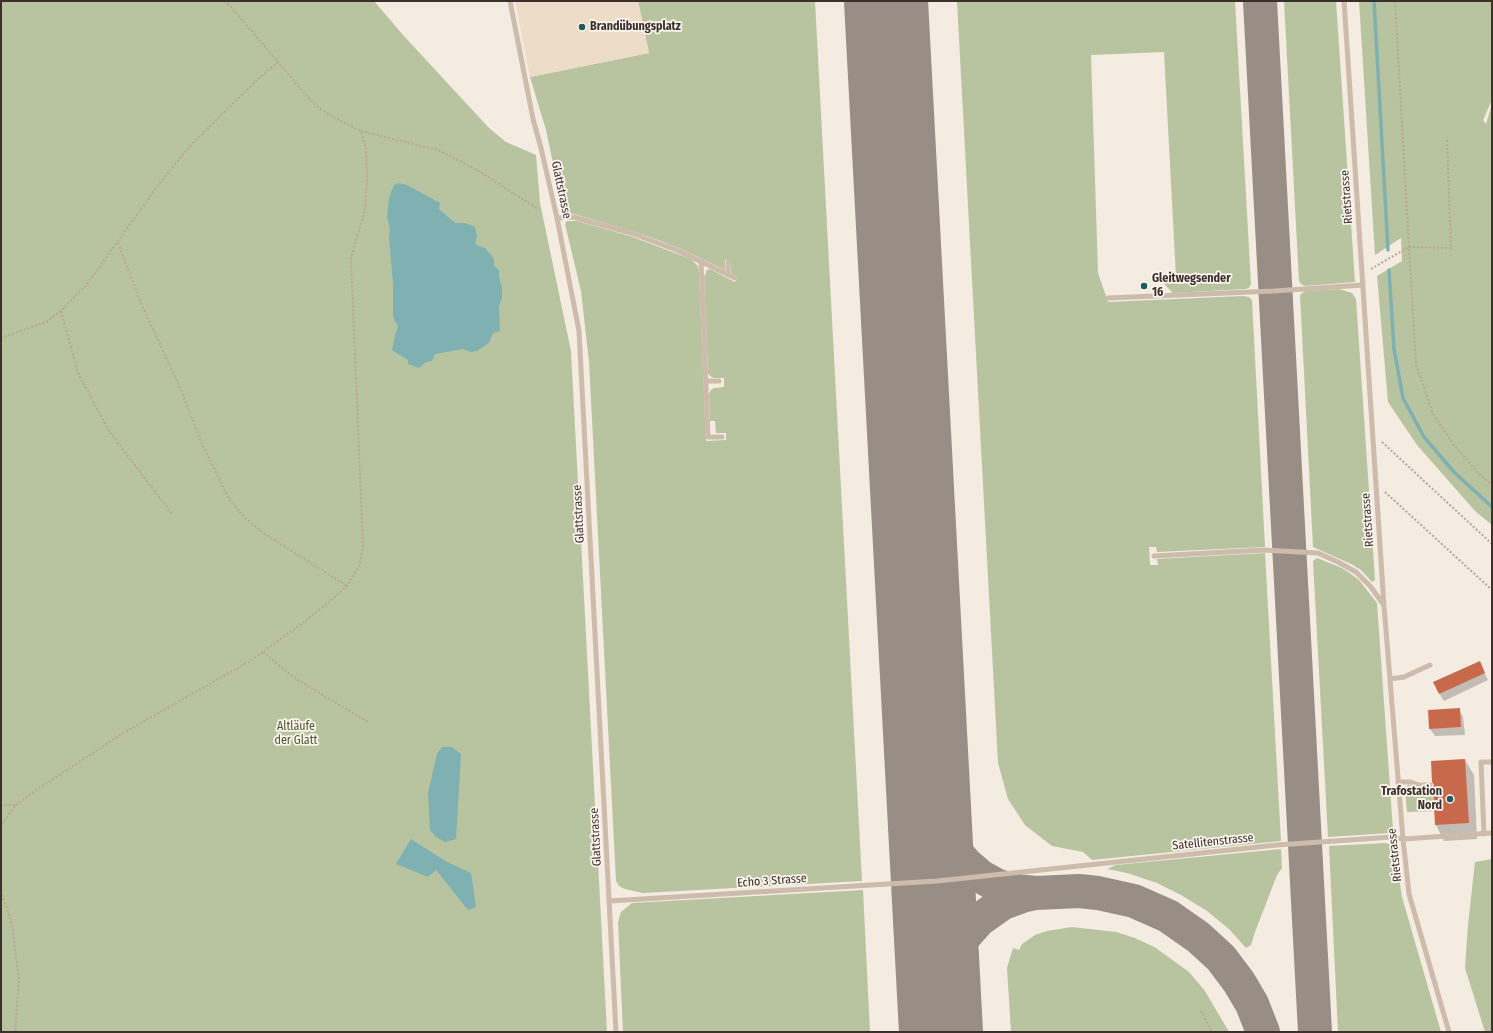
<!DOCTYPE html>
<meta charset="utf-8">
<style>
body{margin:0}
#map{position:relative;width:1493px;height:1033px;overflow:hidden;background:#f4ebe1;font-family:"Fira Sans Condensed",sans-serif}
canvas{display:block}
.frame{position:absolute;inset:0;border:2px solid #3b302b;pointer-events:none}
</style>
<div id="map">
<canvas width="1493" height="1033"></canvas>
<div class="frame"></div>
</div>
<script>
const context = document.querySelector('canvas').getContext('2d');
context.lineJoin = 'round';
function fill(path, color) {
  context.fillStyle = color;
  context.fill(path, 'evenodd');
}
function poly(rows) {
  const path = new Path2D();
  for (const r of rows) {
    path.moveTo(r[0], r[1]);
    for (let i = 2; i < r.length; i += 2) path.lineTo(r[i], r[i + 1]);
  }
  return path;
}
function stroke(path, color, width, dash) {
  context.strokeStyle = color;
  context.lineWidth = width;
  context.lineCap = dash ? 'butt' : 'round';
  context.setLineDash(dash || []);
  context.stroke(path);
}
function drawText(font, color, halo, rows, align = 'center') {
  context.font = font + ' "Fira Sans Condensed",sans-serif';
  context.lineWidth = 3.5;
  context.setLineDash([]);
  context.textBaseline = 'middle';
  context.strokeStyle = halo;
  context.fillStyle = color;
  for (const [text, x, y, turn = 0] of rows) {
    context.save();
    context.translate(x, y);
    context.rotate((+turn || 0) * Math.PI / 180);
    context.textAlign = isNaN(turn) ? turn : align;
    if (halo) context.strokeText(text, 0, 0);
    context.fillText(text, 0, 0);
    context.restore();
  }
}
fill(poly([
 [1,1,374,1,403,35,489,128,506,142,536,155,540,203,571,351,607,1032,1,1032],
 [638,1,815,1,862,881,643,893,625,889,619,886,616,881,589,362,581,291,565,224,567,221,577,221,630,236,691,259,698,266,699,272,706,441,726,440,726,433,716,433,715,421,710,421,709,394,711,390,714,388,724,387,724,378,714,378,710,376,708,373,704,277,707,270,710,269,735,282,738,278,731,273,730,260,725,260,725,270,681,249,658,240,632,231,563,211,546,130,530,77,649,53],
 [957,1,1235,1,1251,284,1249,288,1245,289,1173,293,1164,284,1163,280,1176,277,1164,52,1091,55,1098,273,1108,302,1242,296,1249,297,1252,300,1265,547,1157,552,1156,547,1149,547,1150,565,1158,565,1157,559,1265,553,1281,841,1092,860,1083,852,1052,846,1025,825,1008,799,998,763],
 [1284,1,1336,1,1355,282,1305,286,1301,284,1299,281],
 [1359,1,1492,1,1492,100,1483,120,1486,124,1492,104,1492,525,1475,511,1417,445,1388,402,1377,276,1402,261,1401,238,1375,255],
 [1339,289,1352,293,1356,299,1375,580,1372,582,1361,570,1351,564,1313,547,1300,295,1305,291],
 [1317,558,1342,568,1351,574,1359,580,1377,603,1393,830,1390,833,1328,837,1313,561],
 [1408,785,1423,788,1432,787,1434,811,1407,812,1405,789],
 [1386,843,1394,846,1402,897,1441,1032,1338,1032,1329,846],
 [1281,849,1282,868,1277,875,1255,932,1251,945,1246,948,1229,929,1207,911,1181,895,1157,883,1127,873,1107,869,1116,865],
 [1492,859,1492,1032,1485,1032,1465,968,1468,925,1475,862],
 [863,890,870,1032,623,1032,618,922,621,912,632,903],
 [1072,927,1116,932,1135,938,1156,948,1171,959,1189,972,1205,991,1229,1032,1011,1032,1007,968,1013,948,1019,950,1022,944,1035,935,1047,931]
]), '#b8c4a0');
fill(poly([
 [515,1,638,1,649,53,530,77]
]), '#ecdcc8');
fill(poly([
 [398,183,407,185,440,203,439,209,455,223,465,223,475,227,477,236,475,243,478,246,485,248,494,259,494,266,499,270,499,277,502,288,502,298,499,306,500,331,493,333,489,343,477,351,471,352,463,349,435,354,432,361,426,362,419,368,408,364,408,360,392,350,395,336,398,326,395,321,393,316,393,283,389,238,390,229,387,217,389,198,394,185],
 [442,747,452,747,461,754,456,839,445,842,436,837,430,830,428,793,437,754],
 [411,839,447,862,471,873,476,907,468,910,436,870,428,877,396,864]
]), '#7fb0b2');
fill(poly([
 [1479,662,1488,680,1444,701,1439,693],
 [1459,710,1463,717,1465,735,1435,736,1430,729],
 [1465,760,1474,775,1477,839,1444,841,1436,825,1434,788]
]), '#0003');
stroke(poly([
 [1374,1,1388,250],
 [1389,270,1394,349,1403,398,1424,437,1454,472,1492,507]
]), '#7fb0b2', 3.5);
stroke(poly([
 [1260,1,1315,1032],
 [928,786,934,809,942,830,953,849,966,864,980,876,998,886,1016,891,1036,893],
 [940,1010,943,983,952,957,962,939,979,920,1003,903,1022,896,1036,893,1079,891,1098,893,1134,901,1168,916,1198,937,1221,958,1239,982,1252,1004,1263,1032]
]), '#988e86', 34);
stroke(poly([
 [886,1,941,1032]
]), '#988e86', 84);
fill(poly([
 [1480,661,1485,673,1439,694,1433,682],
 [1460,708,1461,727,1429,729,1428,710],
 [1465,759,1469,823,1435,825,1433,788,1434,785,1432,782,1431,761]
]), '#c8694b');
stroke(poly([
 [361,131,438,150,477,170,538,209],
 [1447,140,1451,248,1409,247,1416,364,1433,414,1454,445,1479,474,1492,485],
 [118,243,141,303,181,390,201,442,229,499,245,518,265,534,347,586],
 [1371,269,1409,247,1395,1],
 [61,311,78,373,109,431,172,514],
 [1,338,46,322,61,311,87,284,162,180,191,145,257,80,278,62],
 [1382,442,1492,544],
 [1385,492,1492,590],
 [263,652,296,679,368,722],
 [1,805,16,805],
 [1,828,3,822,16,805,38,789,120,735,250,661,296,628,328,603,347,586,360,564,363,546,351,258,365,210,367,176,366,149,361,131,333,117,319,108,306,95,226,1],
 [1,891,12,925,19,980,15,1032],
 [1201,1011,1212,1032]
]), '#b9a596', 2, [2, 2]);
stroke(poly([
 [510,1,533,119,541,148,557,218,579,331,616,1032],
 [1344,1,1384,606,1403,839,1409,894,1449,1032],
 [557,218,573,217,631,233,679,251,735,278],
 [701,261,708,437,722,437],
 [728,262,728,275],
 [1108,298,1274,291,1363,285],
 [706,381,719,381],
 [1154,556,1263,550,1318,553,1338,562,1356,572,1371,587,1383,604],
 [1390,679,1404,677,1430,665],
 [1398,782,1410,782,1419,785,1430,785],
 [1484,834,1481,762,1492,762],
 [609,901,937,881,1277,845,1392,837,1403,839,1492,833]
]), '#cdbbac', 5);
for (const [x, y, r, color] of [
 [582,27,4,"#1f5a5e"],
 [1144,286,4,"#1f5a5e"],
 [1450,799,4,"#1f5a5e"]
]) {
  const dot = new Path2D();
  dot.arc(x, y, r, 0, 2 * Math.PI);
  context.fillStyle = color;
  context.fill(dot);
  stroke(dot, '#fbf5ee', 1.5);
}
drawText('bold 12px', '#3b302b', '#fbf5ee', [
 ["Brandübungsplatz",590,27],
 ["Gleitwegsender",1152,279],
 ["16",1152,293],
 ["Trafostation",1442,792,"right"],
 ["Nord",1442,806,"right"]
], 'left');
drawText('12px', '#3b302b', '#fbf5ee', [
 ["Glattstrasse",561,190,78],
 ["Rietstrasse",1347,197,-94],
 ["Glattstrasse",579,514,-93],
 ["Rietstrasse",1368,520,-94],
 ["Glattstrasse",596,837,-93],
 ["Satellitenstrasse",1213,842,-6],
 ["Rietstrasse",1395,855,-96],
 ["Echo 3 Strasse",772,881,-4]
]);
drawText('12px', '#4a5a2e', '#fbf5ee', [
 ["Altläufe",296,727],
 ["der Glatt",296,741]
]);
</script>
